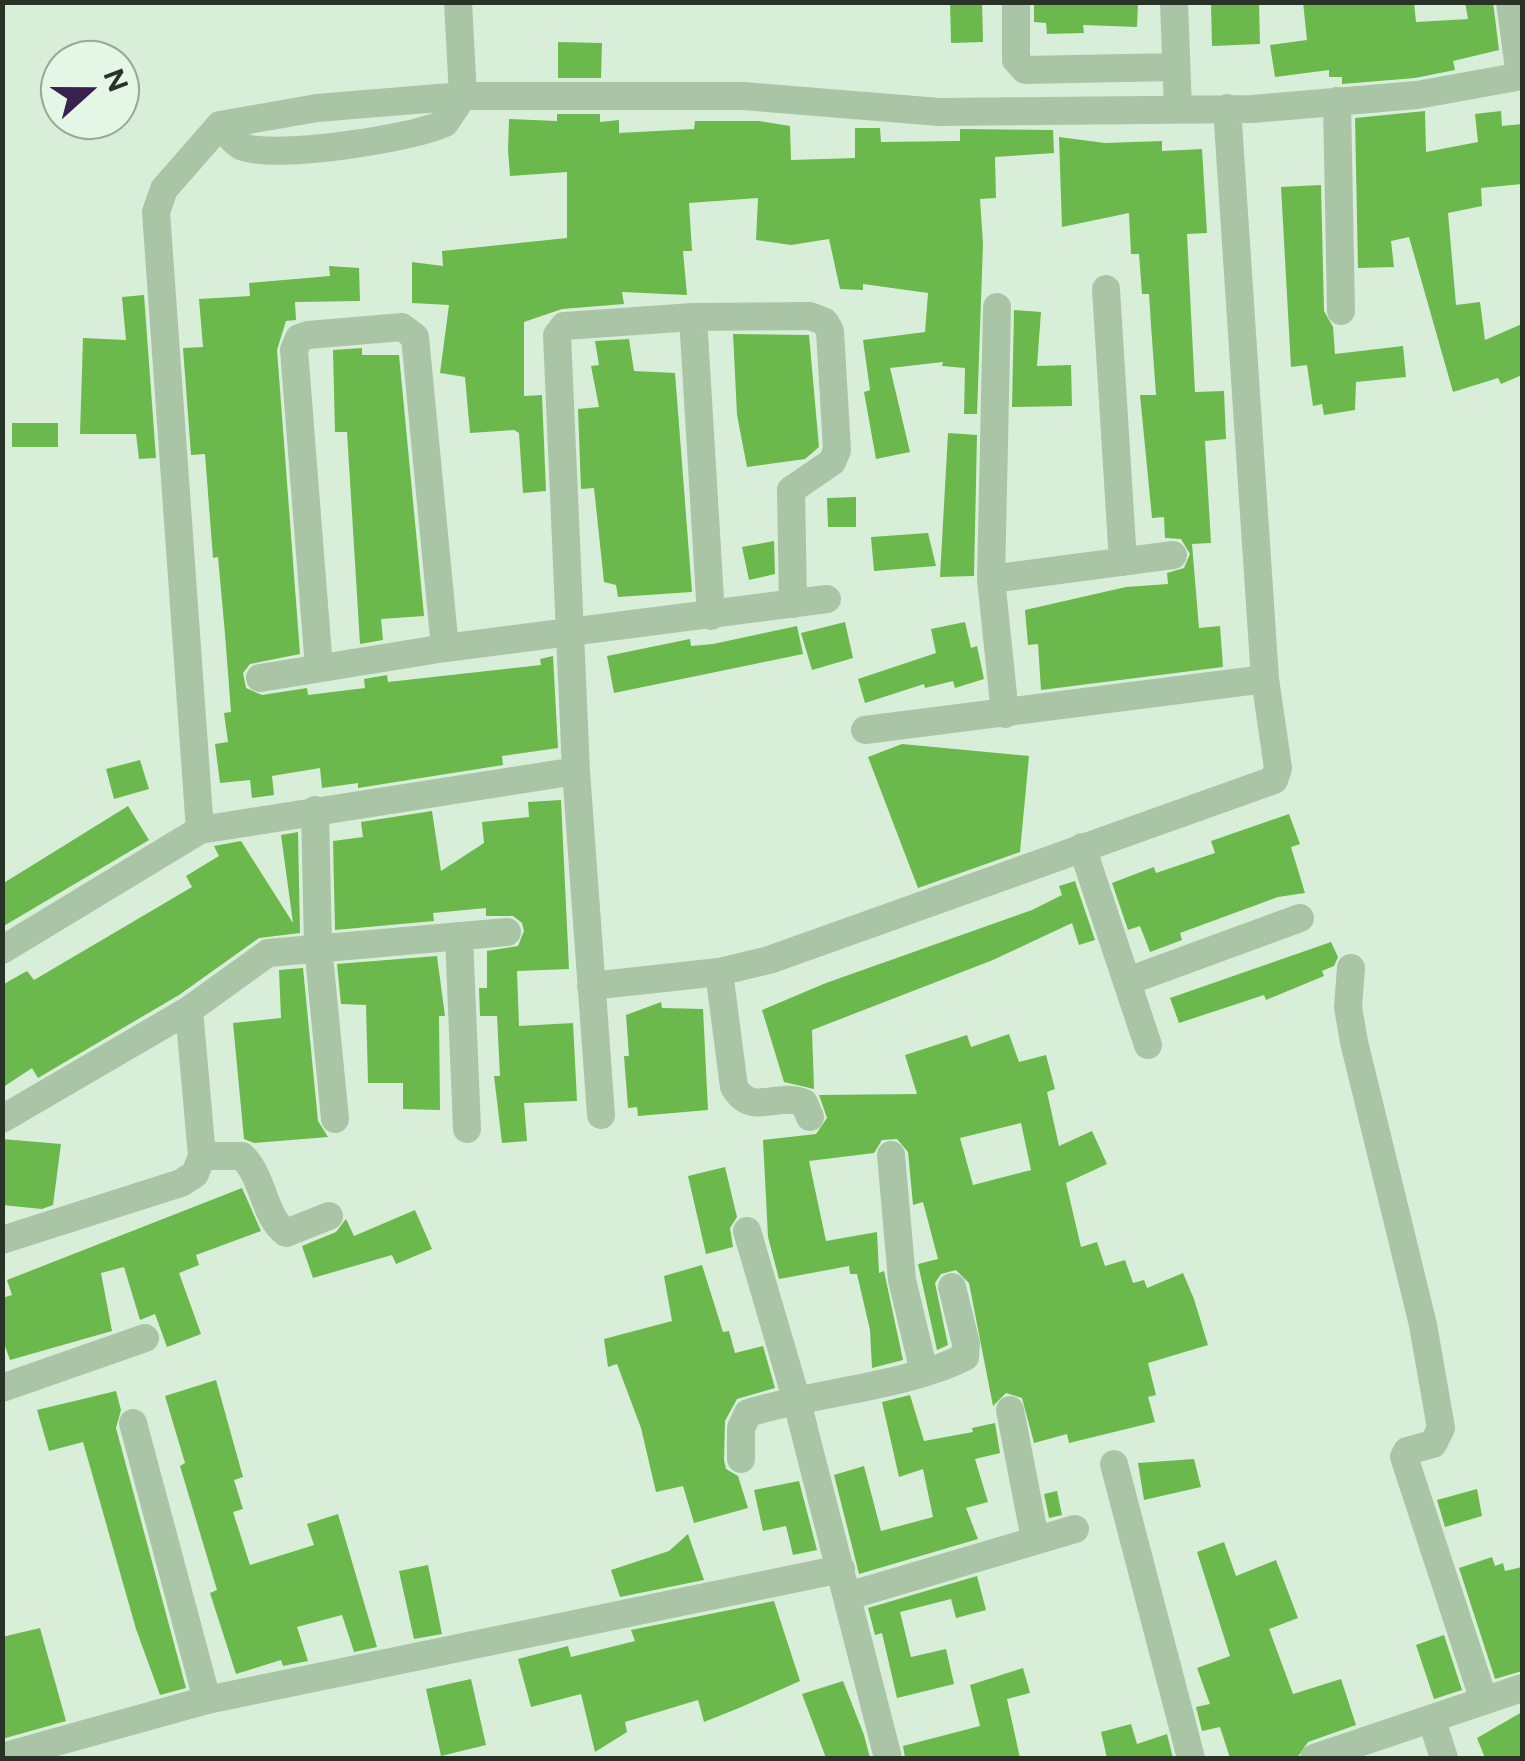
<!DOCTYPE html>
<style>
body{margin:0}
#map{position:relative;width:1525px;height:1761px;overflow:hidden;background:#d9eed9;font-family:Figtree,sans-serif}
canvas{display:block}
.frame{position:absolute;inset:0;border:5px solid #293226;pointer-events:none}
.north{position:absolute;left:40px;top:40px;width:100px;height:100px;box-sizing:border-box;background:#e4f6e5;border:2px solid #99a899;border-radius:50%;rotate:69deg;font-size:28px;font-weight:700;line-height:40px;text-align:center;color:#293226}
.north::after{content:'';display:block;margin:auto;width:35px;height:45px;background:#39204f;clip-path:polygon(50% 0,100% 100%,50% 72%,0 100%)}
</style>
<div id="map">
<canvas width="1525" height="1761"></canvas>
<div class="frame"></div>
<div class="north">N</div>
</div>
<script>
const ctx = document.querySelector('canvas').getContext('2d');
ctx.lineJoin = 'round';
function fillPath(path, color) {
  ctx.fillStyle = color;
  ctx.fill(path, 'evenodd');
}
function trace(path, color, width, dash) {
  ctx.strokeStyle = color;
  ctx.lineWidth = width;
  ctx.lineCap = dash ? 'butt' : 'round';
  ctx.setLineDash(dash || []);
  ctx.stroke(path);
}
fillPath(new Path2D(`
 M950 2H982L983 42 951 43Z
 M1034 2H1138L1137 27 1083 25 1084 33 1047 34 1046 23 1034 22Z
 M1303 2H1414L1416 22 1468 19 1465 2H1493L1499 50 1453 61 1455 70 1415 78 1342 84V77H1329V70L1275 77 1270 45 1307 40Z
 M1259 3 1260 44 1212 46 1211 5Z
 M558 42 602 43 601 78H558Z
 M1425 111 1426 152 1478 142 1475 114 1501 111 1502 126 1522 124V184L1481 188 1482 206 1448 213 1456 305 1480 302 1485 340 1522 324V375L1501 384 1498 378 1453 392 1409 237 1391 241 1394 267 1358 268 1355 118Z
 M557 114H600V122L619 120V133L694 129 695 121H759L790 126 791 160 855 158V128H880L881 142 960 141V129L1053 130 1054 153 995 157 996 198 980 199 983 244 977 414H964L965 368 942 366 943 362 890 368 910 452 876 459 864 392 870 390 863 340 925 332 928 293 863 284V290L840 289 829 239 791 245 756 240 758 198 689 203 692 251H683L687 295 622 292 624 304 562 309 524 322V396L542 395 546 491 523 493 519 433 514 430 470 433 465 377 440 373 449 305 412 303V262L443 266 442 251 567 238V172L510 176 508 150 509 119 557 121Z
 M1059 137 1105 143 1162 141V151L1202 149 1207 233 1187 234 1195 392 1224 391 1226 439 1205 441 1211 543 1192 544 1199 628 1220 626 1223 667 1041 690 1038 644 1028 645 1025 610 1126 587 1168 584 1167 573 1184 568 1190 554 1181 539 1165 538 1164 517 1152 518 1140 395H1156L1151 325 1149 294H1142L1139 254H1131L1129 213 1062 227Z
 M1321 185 1324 311 1333 327 1335 354 1403 346 1406 377 1356 382 1355 410 1324 415 1322 404 1313 406 1307 365 1291 367 1281 187Z
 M329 266 359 268 360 301 295 302 296 320 286 321 277 350 300 654 250 664 243 673 246 688 262 695 307 688 308 695 365 688 364 679 387 675 388 682 541 665 540 659 553 656 558 748 502 756 503 765 358 788V783L322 788 320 768 272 776 274 795 252 798 250 780 220 783 215 744 228 742 224 713 231 712 225 634 218 557 213 558 205 454 191 455 183 348 203 347 199 299 250 296 249 283 330 276Z
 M144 295 156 458 139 459 136 434H80L83 338 126 340 122 297Z
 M1014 310 1041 312 1037 366 1071 365 1072 406 1012 407Z
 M733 334 809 335 819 447 805 459 747 467 737 415Z
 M629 339 634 371 675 373 692 592 618 597 616 585 604 582 594 488 581 489 578 409 599 407 591 366 599 365 595 341Z
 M362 348V355H399L424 616 381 619 383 640 360 644 347 432H335L333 350Z
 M12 423H58V447H12Z
 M948 433 977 435 974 576 940 577Z
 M856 497V527H828L827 498Z
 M928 533 936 566 874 571 871 537Z
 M774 541 775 574 749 580 742 547Z
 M845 622 853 658 812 670 801 633Z
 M965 622 971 648 977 646 984 679 955 688 953 681 925 688 924 684 865 703 858 679 936 653 931 629Z
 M797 626 803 654 614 693 607 656 690 639 691 646 713 644Z
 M902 744 1029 756 1020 852 918 888 868 757Z
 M140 760 149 789 114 799 106 769Z
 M561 800 569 969 517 971 519 1026 573 1023 577 1101 524 1103 527 1141 502 1143 494 1076H500L497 1016H480L479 988H487V951L518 946 524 931 522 923 513 916H486V908L433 913 434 921 335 930 333 841 363 837 361 822 432 811 441 871 484 843 482 822 529 817 528 802Z
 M128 806 149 840 2 927V884Z
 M1289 814 1300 844 1291 847 1305 893 1278 897 1180 933 1182 940 1150 952 1140 926 1128 930 1112 883 1154 867 1156 873 1215 853 1211 841Z
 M298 832 300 933 259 938 179 995 38 1078 32 1068 2 1088V985L27 971 34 980 192 887 186 876 219 856 214 846 241 841 293 923 281 835Z
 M1075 881 1095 940 1079 945 1072 923 993 960 812 1030 814 1089 784 1082 762 1010 826 983 1032 910 1062 895 1059 886Z
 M1331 942 1338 957 1334 966 1322 971 1324 976 1266 1000 1264 995 1179 1023 1170 998Z
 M437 956 445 1016H439L440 1110 403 1109V1083H368L366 1005 341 1004 337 964Z
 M303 968 318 1121 328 1137 254 1143 244 1139 233 1023 281 1018 279 970Z
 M661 1002 662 1008 703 1009 708 1110 638 1116 637 1107 628 1108 624 1056H629L626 1015Z
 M1009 1034 1019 1062 1046 1055 1055 1089 1047 1092 1059 1146 1092 1131 1107 1164 1066 1183 1081 1247 1097 1242 1105 1266 1125 1260 1133 1283 1144 1280 1147 1288 1183 1273 1194 1299 1208 1345 1148 1363 1156 1395 1148 1397 1155 1422 1069 1443 1067 1434 1034 1443 1022 1398 1006 1393 993 1406 969 1283 956 1270 941 1274 935 1283 948 1345 937 1350 918 1264 938 1259 923 1202 913 1205 908 1152 897 1139 882 1140 874 1153 809 1161 826 1241 877 1232 879 1273 884 1271 903 1360 872 1368 870 1330 857 1274H850L849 1266 779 1279 768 1237 763 1140 816 1134 827 1118 819 1095 917 1094 905 1055 967 1035 971 1047ZM1021 1123 1031 1170 973 1185 960 1138Z
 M2 1139 61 1144 53 1205 42 1209 2 1205Z
 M725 1167 737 1217 730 1228 733 1247 706 1254 688 1176Z
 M242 1188 261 1231 196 1255 199 1265 179 1273 201 1334 167 1347 155 1314 140 1320 124 1267 101 1273 112 1331 10 1360 2 1338V1298L12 1295 7 1280Z
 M415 1210 432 1249 396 1264 392 1255 313 1278 302 1246 336 1232 346 1219 354 1236Z
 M702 1265 723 1332 729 1331 735 1353 763 1346 775 1388 737 1399 725 1421 724 1460 726 1469 738 1476 748 1508 694 1523 683 1486 656 1492 641 1428 617 1364 608 1367 604 1339 672 1321 664 1276Z
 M216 1380 243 1477 234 1480 243 1509 233 1512 250 1565 314 1545 307 1524 338 1514 377 1647 354 1652 342 1615 297 1627 308 1661 283 1666 281 1660 236 1674 210 1593 217 1590 180 1466 185 1463 165 1396Z
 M116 1391 121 1410 116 1428 186 1688 160 1695 136 1629 83 1442 49 1451 37 1410Z
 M910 1395 924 1441 973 1432 972 1428 995 1423 1000 1453 975 1459 988 1502 966 1508 978 1539 859 1574 834 1475 864 1466 881 1531 933 1517 923 1469 899 1477 882 1402Z
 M1194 1459 1201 1487 1144 1500 1138 1463Z
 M799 1481 817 1550 793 1555 786 1526 763 1531 754 1490Z
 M1477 1489 1482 1516 1445 1527 1437 1500Z
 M1057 1491 1062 1515 1049 1518 1044 1494Z
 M688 1534 704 1580 620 1597 611 1570 669 1551Z
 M1224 1542 1236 1576 1276 1560 1298 1618 1269 1629 1293 1694 1341 1679 1356 1725 1308 1742 1297 1758H1230L1220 1727 1202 1731 1196 1707 1210 1704 1197 1668 1230 1656 1197 1552Z
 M1492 1557 1495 1566 1503 1563 1505 1571 1522 1567V1671L1495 1679 1459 1568Z
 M428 1565 442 1634 414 1639 399 1571Z
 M977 1576 986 1610 956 1618 951 1599 900 1612 911 1657 946 1649 954 1684 897 1698 882 1633 875 1635 868 1608Z
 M774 1601 800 1681 739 1708 704 1722 698 1700 625 1722 627 1732 595 1752 581 1694 531 1707 518 1659 568 1646 571 1657 635 1641 631 1630Z
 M40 1628 66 1721 2 1739V1637Z
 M1444 1635 1462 1690 1434 1699 1416 1645Z
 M1023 1668 1030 1693 1007 1699 1020 1758H905L903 1746 980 1726 970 1685Z
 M471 1679 486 1745 441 1756 426 1689Z
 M843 1681 864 1735 870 1758H826L802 1694Z
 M1522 1712V1758H1485L1477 1738Z
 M1131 1724 1137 1744 1167 1734 1173 1758H1107L1101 1732Z`), '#6bb94c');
trace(new Path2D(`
 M1016 2V60L1025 70 1175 67
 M1174 2 1178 109
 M1510 2 1520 76
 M1337 101 1341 311
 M220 125C226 131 235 144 243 147 276 159 412 139 445 123L463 96 458 2
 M1106 289 1123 562
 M997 307 991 579 1005 714
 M693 317 711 616
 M991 579 1173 555
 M319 668 294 350 299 338 308 335 402 327 415 337 445 648
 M260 678 445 648 827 599
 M865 730 1265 679
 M315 810 318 946 335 1119
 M200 830 156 212 164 189 220 125 317 108 463 96H743L939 112 1252 109 1417 95 1522 76
 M1082 847 1148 1045
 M459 936 467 1129
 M2 950 200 830 576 771
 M1351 968 1348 1007 1354 1042 1423 1325 1441 1428 1433 1444 1407 1451 1404 1457 1484 1701
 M719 972 734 1087C752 1118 778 1091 804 1103L810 1117
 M1128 981 1300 918
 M591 986 719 972 769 960 1274 780 1278 768 1265 679 1227 108
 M601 1115 576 771 557 335 564 326 693 317 810 316 825 322 830 331 837 450 832 462 791 490 793 604
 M2 1119 189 1010 268 953 507 932
 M891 1155 902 1280 924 1372
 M202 1156H242C264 1177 263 1216 286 1233L329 1216
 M747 1231 796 1398 888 1758
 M2 1240 181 1183 195 1174 202 1156 189 1010
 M2 1388 145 1338
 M1010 1410 1035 1539
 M133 1423 207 1700
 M741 1459V1428L748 1413C815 1392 905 1387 965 1357L966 1344 952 1287
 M1114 1464 1191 1758
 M848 1596 1075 1529
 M1432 1721 1444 1758
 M2 1757 207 1700 841 1569
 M1314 1758 1522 1688`), '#a9c5a6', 28);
</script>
